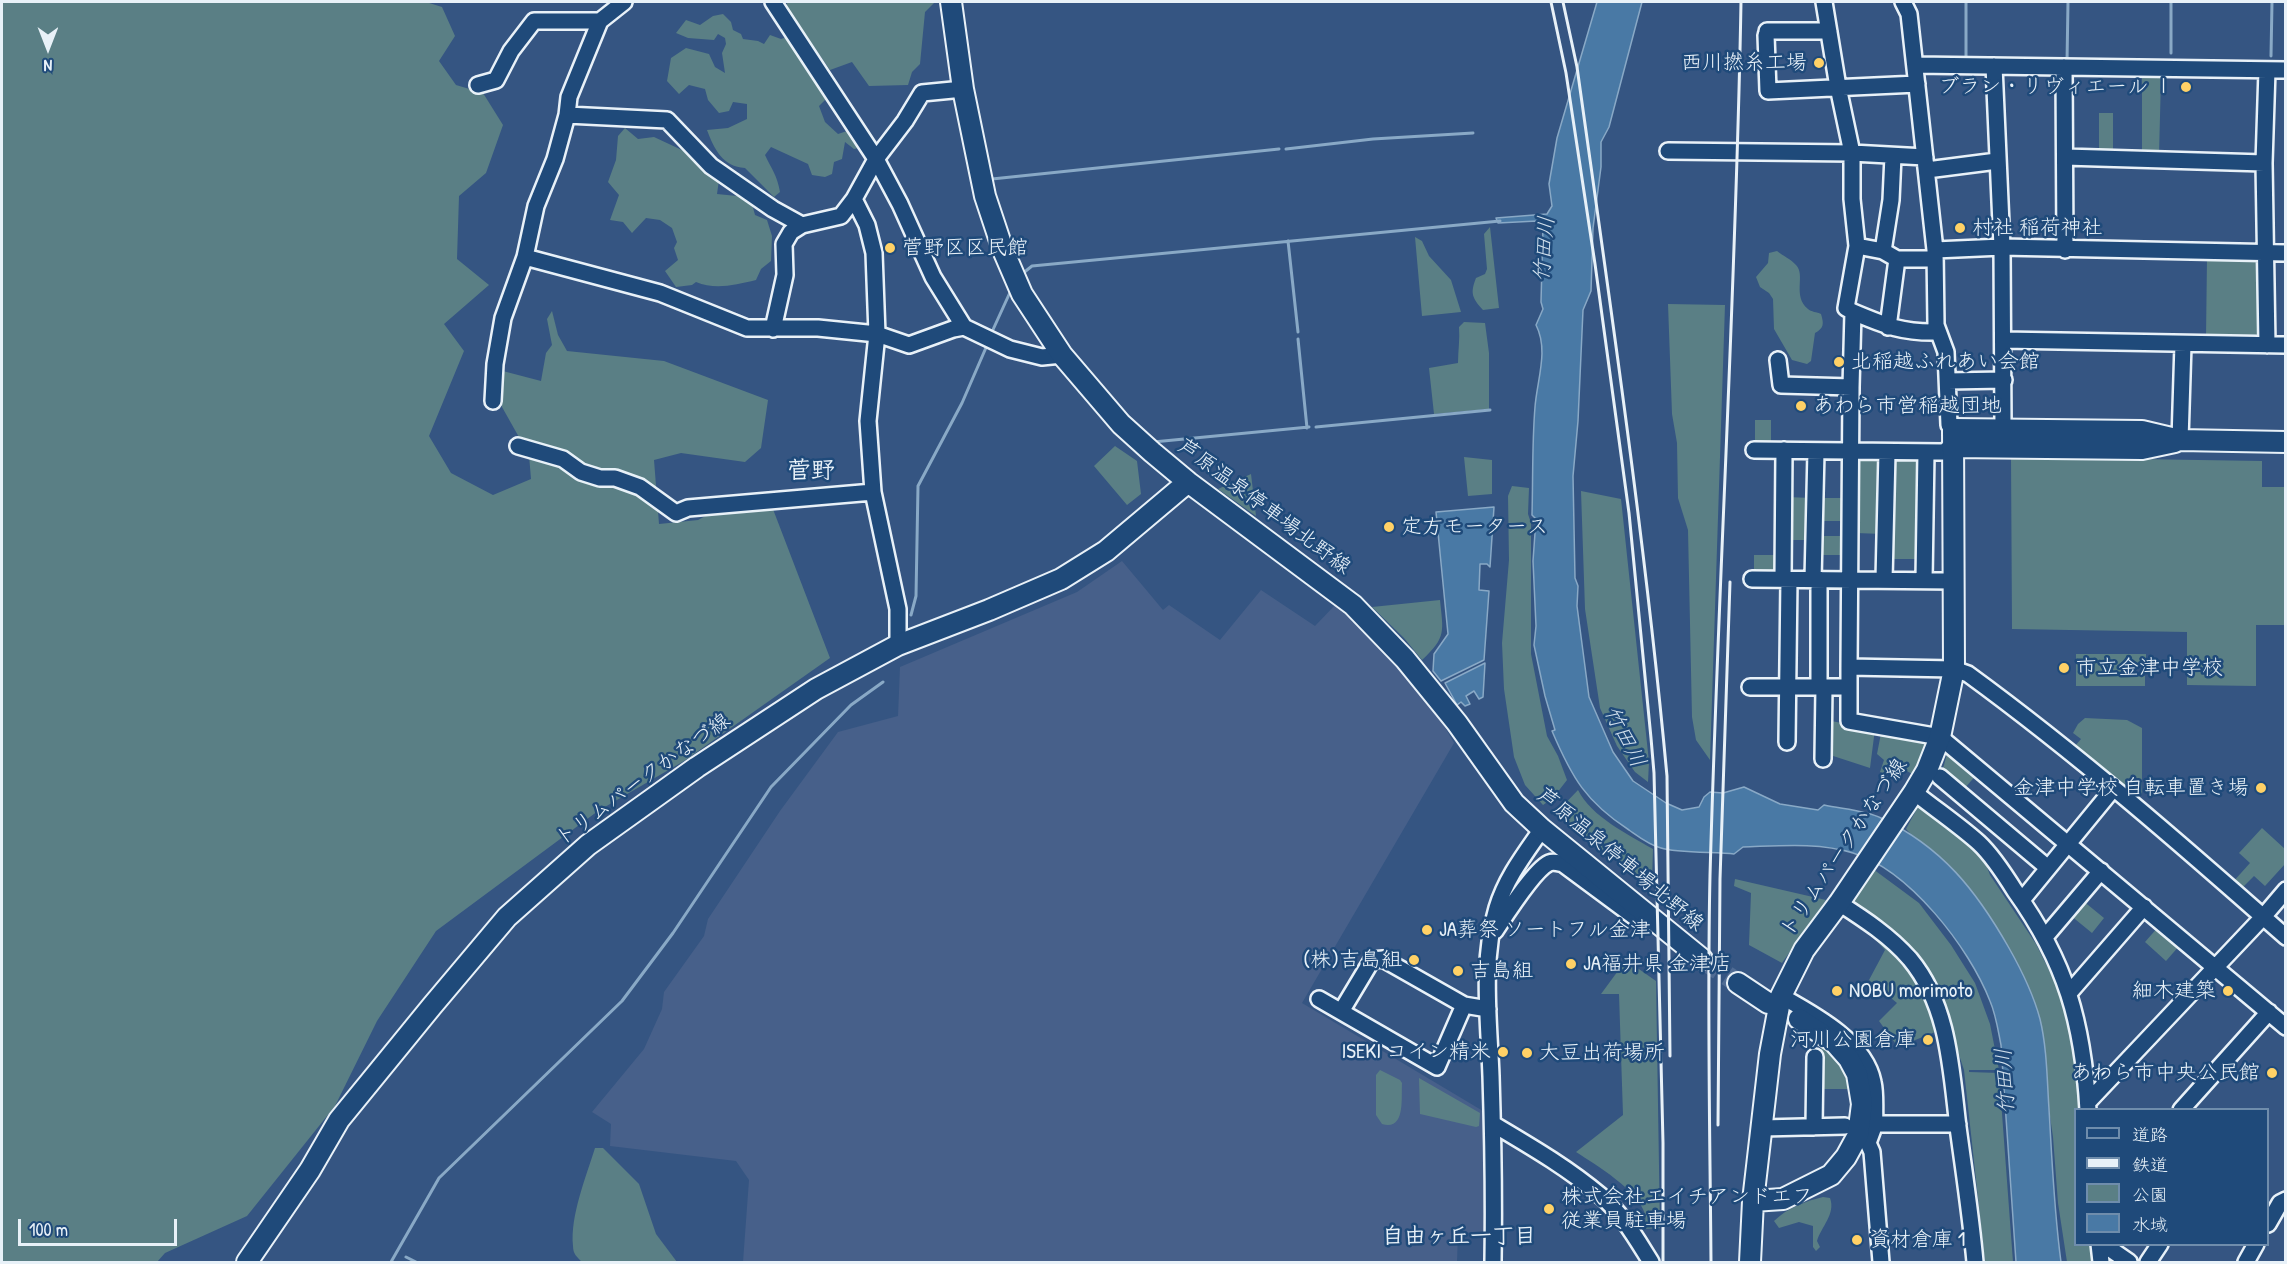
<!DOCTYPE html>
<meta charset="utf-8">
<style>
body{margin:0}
#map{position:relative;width:2287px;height:1264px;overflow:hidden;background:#355582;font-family:"Patrick Hand","Klee One",sans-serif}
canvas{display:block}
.frame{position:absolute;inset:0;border:3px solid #e8f1f8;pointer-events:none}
.legend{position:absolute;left:2074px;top:1108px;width:195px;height:138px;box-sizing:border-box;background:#1f4a7a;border:2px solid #6f8dac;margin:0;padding:8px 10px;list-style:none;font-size:18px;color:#e8f1f8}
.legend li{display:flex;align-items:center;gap:12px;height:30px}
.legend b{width:30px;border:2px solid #6f8dac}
.north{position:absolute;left:18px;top:18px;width:60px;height:60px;-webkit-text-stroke:4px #1f4a7a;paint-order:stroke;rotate:180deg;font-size:16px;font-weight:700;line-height:24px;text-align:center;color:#e8f1f8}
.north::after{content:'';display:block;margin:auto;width:21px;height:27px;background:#e8f1f8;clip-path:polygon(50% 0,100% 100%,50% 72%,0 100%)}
.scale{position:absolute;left:18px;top:1219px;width:159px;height:27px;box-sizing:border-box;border:3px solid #e8f1f8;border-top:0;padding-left:8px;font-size:18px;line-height:21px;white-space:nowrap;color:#e8f1f8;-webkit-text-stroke:4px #1f4a7a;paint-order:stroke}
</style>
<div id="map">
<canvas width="2287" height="1264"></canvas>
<div class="frame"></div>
<ul class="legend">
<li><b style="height:8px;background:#1f4a7a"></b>道路</li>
<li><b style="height:8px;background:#e8f1f8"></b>鉄道</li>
<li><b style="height:16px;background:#5a7f85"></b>公園</li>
<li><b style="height:16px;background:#4979a5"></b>水域</li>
</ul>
<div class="north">N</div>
<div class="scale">100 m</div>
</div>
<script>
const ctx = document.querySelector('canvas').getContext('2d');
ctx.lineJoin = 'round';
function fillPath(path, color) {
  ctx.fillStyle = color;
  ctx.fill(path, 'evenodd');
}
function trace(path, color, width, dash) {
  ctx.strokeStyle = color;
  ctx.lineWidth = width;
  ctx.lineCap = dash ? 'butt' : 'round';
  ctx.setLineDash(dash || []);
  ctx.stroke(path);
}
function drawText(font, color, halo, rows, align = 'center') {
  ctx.font = font + ' "Patrick Hand","Klee One",sans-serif';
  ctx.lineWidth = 5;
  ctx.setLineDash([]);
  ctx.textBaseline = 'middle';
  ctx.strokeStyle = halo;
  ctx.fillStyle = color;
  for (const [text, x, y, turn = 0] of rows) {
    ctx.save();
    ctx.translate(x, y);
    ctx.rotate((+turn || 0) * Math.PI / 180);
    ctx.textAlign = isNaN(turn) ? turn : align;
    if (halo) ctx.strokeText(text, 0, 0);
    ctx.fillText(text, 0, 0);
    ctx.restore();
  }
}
fillPath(new Path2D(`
 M1122 561 1163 610 1169 605 1220 640 1261 590 1315 626 1337 603 1398 666 1436 712 1454 743 1302 1003 1483 1111 1485 1166V1232L1458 1233 1457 1262H743L749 1180 736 1161 610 1146 611 1124 592 1112 644 1049 662 1009 664 992 704 936 708 919 780 811 838 732 898 716 900 667 1077 592Z`), '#47608a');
fillPath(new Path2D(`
 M2 2H426L442 7 455 36 439 61 456 85 483 93 503 125 486 173 459 196 457 259 489 285 444 324 464 351 429 436 451 473 493 495 531 479 529 455 502 407 499 370 541 381 546 353 552 345 547 319 552 311 558 335 567 351 664 361 768 400 761 448 745 462 681 453 654 460 659 524 698 520 742 496 771 504 830 658 684 761 598 811 436 931 377 1021 335 1106 247 1216 165 1253 157 1262H2Z
 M787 2H935L925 12 920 64 912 72 908 85 869 86 852 62 830 70 787 8Z
 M723 14 731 22 733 30 741 34 743 39 758 41 764 44 770 35 781 39 790 36 830 95 819 106 825 122 838 134 847 131 854 135 859 148 854 149 845 142 842 159 834 162 832 174 825 177 812 175 808 164 771 147 765 155C772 170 777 175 780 192L774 197 745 168C723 167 714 149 707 130L728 128 747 119V104L733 102 729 111 719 113 708 100 705 89 689 85 679 94 667 81 671 58 686 48 709 54 715 67 725 73 722 53 726 44 725 38 718 34 714 40 688 38 676 33 686 20 700 25 713 16Z
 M2142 77H2161L2159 156 2142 155Z
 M2099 113H2113V155H2099Z
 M625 128 638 139 654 137 684 151 710 171 709 177 719 180 717 194 737 196 751 200 755 215 767 220 772 236 771 261 761 269 756 280C735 285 715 290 696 282L692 285 676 287 665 271 678 260 674 248 677 242 672 228 660 220 646 218 632 233 623 222 610 220 619 195 608 182 616 160 618 136Z
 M1490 227 1499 308 1483 310C1472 298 1470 293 1476 278L1485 274 1487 269 1484 234Z
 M1415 237 1422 241 1429 256 1451 280 1461 312 1422 316Z
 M1777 251C1783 256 1791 259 1796 265 1806 275 1792 296 1808 309 1811 312 1817 312 1821 314 1824 324 1824 328 1815 333L1811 361 1807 364 1792 360 1774 329 1773 299 1769 293 1760 287 1756 277 1768 263 1769 253Z
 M2207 258H2261V330L2254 337H2206Z
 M1668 304 1725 305 1710 760 1696 740 1692 717 1688 530 1678 498 1677 443 1672 414Z
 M1464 322 1485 323 1489 353V409L1434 414 1429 368 1458 363C1458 351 1460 339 1459 327Z
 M1755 420H1771V443H1755Z
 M1115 446 1137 461 1141 494 1127 505 1094 466Z
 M1858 456H1883L1882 534 1856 533Z
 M1464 457 1492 460V494L1468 496Z
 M2011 457 2262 461V487H2285L2286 625H2256V686L2187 685V632L2012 629Z
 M1891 458H1922L1921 559H1890Z
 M1251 474 1256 516 1218 489Z
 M1512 486 1529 488 1528 514 1531 523V654L1547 736 1558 756 1567 780 1553 798 1543 805 1525 785 1514 757 1504 689 1502 643 1509 560 1508 496Z
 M1581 491 1621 499 1649 762 1648 782 1635 772 1617 746 1600 708 1585 609Z
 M1787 497 1811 498V540H1787Z
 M1819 498H1848V521H1819Z
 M1819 536H1848V555H1819Z
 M1754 555H1780V576H1754Z
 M1440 600C1443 631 1447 637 1422 660L1404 638 1372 607Z
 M2076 654H2146V663L2134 664V675L2145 676V686H2076Z
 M2085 718 2127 720 2142 728V794L2137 799 2075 746 2081 739 2073 733 2078 724Z
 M1831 721 1875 729 1870 768 1827 754Z
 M1882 728 1931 739 1914 775 1905 770 1898 778 1880 772 1884 760 1877 754Z
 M1952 752 1978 773 1964 789 1942 772 1947 754Z
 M1578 790C1592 817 1627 834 1653 849L1652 882 1642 880 1555 814Z
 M1919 805 1948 823 1980 848 1990 875 2036 944 2061 994 2071 1026 2084 1109 2076 1110V1244L2094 1245 2097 1262H2067L2058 1203 2053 1137 2038 1034 1958 884 1906 829Z
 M2262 828 2285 849V864L2265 886 2254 876 2240 890 2232 883 2250 863 2239 853Z
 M1873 869 1919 903 1951 945 1975 983 1990 1024 1999 1070H1969V1072L1999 1073 2013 1262H1985L1964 1070 1942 1003 1848 902Z
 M1735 879 1826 900 1782 963 1749 945 1751 893 1734 886Z
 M2082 900 2104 918 2092 933 2070 915Z
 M1859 920 1913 969 1940 1030 1898 1047 1879 1021 1897 1003 1869 980 1885 950 1868 932 1853 923Z
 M2159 926 2180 945 2166 961 2145 942Z
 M1626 960 1656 981 1660 1228 1645 1229C1645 1224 1646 1218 1645 1214 1638 1190 1596 1165 1576 1152L1623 1115 1619 994H1601Z
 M1821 1044C1837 1055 1847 1069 1849 1089H1820Z
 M1380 1070 1400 1080 1402 1083C1401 1098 1406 1131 1382 1124L1376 1115V1075Z
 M1419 1078 1480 1113 1479 1126 1476 1127 1420 1114Z
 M595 1148H603L639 1184 656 1234 677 1262H582C577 1257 573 1254 573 1246 570 1216 586 1177 595 1148Z
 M1823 1197 1830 1198C1836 1214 1821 1227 1817 1241L1820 1247 1816 1251 1813 1247V1226L1799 1222 1779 1228 1774 1221C1787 1208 1806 1201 1823 1197Z`), '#5a7f85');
const water = new Path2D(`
 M1597 2H1642L1609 127 1601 142V167L1593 228 1591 291 1583 310 1578 421 1573 476 1575 578 1578 586 1577 606 1589 697 1613 752 1633 781 1666 803 1682 810 1699 807 1704 797 1710 792 1723 793 1744 787 1780 804 1818 810 1824 805C1842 809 1865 810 1881 818 1942 847 1976 890 2009 948 2022 971 2033 993 2040 1019 2047 1048 2047 1079 2049 1109 2052 1160 2054 1211 2061 1262H2016L2001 1045C1998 1030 1996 1015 1990 1001 1969 947 1909 870 1853 853 1818 842 1778 846 1743 847L1734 854C1716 852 1676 853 1661 848 1649 845 1639 837 1629 830 1586 802 1572 778 1552 731L1555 730 1545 696 1534 645 1536 626 1533 561 1536 519 1532 515C1533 479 1532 443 1535 407 1537 380 1549 350 1536 325L1543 309 1541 302 1543 227 1537 221 1498 223 1496 218 1547 214 1552 206 1549 184 1557 138Z
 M1494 507 1490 567 1487 564H1480L1479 590 1489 591 1484 660 1441 681 1433 671 1434 654 1448 634 1436 512Z
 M1485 663 1483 697 1479 699 1474 691 1466 696 1470 704 1465 706 1461 702 1457 705 1445 683Z`);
fillPath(water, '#4979a5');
trace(water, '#89a9c6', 1.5);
trace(new Path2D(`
 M1966 2V59
 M2171 53V2
 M2271 56 2272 2
 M2067 62 2068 2
 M1286 149 1373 139 1473 133
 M992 179 1279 149
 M1288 241 1298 332
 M1022 274 1032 266 1500 221
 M991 334 1012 288
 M1298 339 1307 428
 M1316 427 1490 410
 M1153 442 1309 427
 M911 615 916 596 918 486 962 403 988 343
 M406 1257 416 1262
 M391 1262 439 1178 622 1001 673 933 771 787 851 705 883 682`), '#89a9c6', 3);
trace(new Path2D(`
 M1702 959 1738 983`), '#506c94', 20, [20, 10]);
const minor = new Path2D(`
 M773 2 876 159 900 204 933 277 964 327 1010 349 1042 357 1062 355
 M1824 2 1838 87 1852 153 1925 157
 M1903 2 1909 14 1935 250 1936 325 1946 352 1949 425 1953 429
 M1767 31H1829
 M1766 35 1768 91 1917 84
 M1915 65 2286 70
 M1994 66 2002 247 2003 428
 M2064 67 2065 250
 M2267 70 2264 163 2267 345
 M478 85 496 80 511 51 534 21H600
 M567 115 667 120 711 166 773 209 802 225
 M1668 151 1852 153V199L1857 246 1883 251 1897 259H1934
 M2065 157 2264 163
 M1927 170 1997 161
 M854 199 867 225 874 253 877 334 868 421 873 492 898 609V645
 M1935 250 2002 247 2286 253
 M1883 251 1891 200 1893 156
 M525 257 660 293 747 328H818L877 334 909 345 953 329 964 327
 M1853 312 1846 308 1857 246
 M1888 327 1897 259
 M773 329 785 275 784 244 791 232 802 225 841 216 854 199 876 159 905 121 922 93 963 89
 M1938 332C1903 333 1886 326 1853 312L1851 387 1849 667 1954 669 1968 674C2079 755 2183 846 2286 937
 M2003 340 2286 345
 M1778 360 1781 385 1851 387
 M1948 381 2004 380
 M493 401 495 364 503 318 525 257 536 206 555 159 567 115 569 97 600 21 624 2
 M2180 440 2183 344
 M518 446 563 459 581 472 600 478H615L640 487 676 513 688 508 873 492
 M1754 450 1943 452 1952 447
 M1752 579 1954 581
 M1783 579 1784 450
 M1813 580 1816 451
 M1884 580 1887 452
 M1924 580 1926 452
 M1849 667V721L1940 737 2286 1027
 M1750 687H1849
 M1819 687V579
 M1787 742 1789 579
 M1823 759 1824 687
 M1940 777 2048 868
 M1914 792C1935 809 1959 825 1979 843 1993 856 2005 875 2015 891 2066 962 2083 1023 2088 1110
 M2022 900 2113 789
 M1839 903C1864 919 1890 936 1910 959 1949 1006 1951 1069 1958 1127 1964 1172 1971 1217 1975 1262
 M1495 931C1505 916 1534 870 1549 863 1554 861 1559 863 1563 864L1644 924
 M2045 937 2101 871
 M2070 992 2144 907
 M1781 996C1813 1014 1865 1041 1873 1082 1876 1095 1874 1110 1875 1124
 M1319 999 1437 1067 1464 1005 1488 1009
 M1342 1010 1372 960 1383 959 1464 1005
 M2088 1102 2263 917 2286 890
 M2181 1110 2269 1012
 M1493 1124C1530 1146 1568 1168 1601 1196 1622 1213 1637 1240 1651 1262
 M1814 1127 1815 1057
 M1762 1128 1845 1126
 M2268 1224 2280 1203 2286 1200
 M2099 1244 2101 1262
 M2103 1244 2129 1262
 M1493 1262C1494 1200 1493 1138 1491 1076 1489 1021 1481 961 1497 908 1506 878 1524 855 1542 829
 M1881 1262 1872 1152 1868 1143 1875 1124H1958
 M2148 1262 2160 1244
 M2246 1262 2256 1244`);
const major = new Path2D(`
 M951 2 963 89 985 196 1003 250 1022 294 1062 355 1121 424 1152 452 1188 482 1353 605 1405 659 1457 723 1514 803 1542 829 1702 959
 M1952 447 2142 449 2175 442
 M1738 983 1768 1003
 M1753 1201 1783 1199 1831 1175 1846 1157 1858 1135 1862 1104 1857 1074 1849 1059 1834 1042 1799 1019
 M247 1262 310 1170 339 1120 432 1006 507 917 588 845 697 767 816 689 898 645 989 610 1061 579 1106 551 1188 482
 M1750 1262 1753 1201 1770 1054 1781 996 1804 950 1839 903 1914 792 1927 770 1940 737 1954 669 1953 429 2142 431 2180 440 2286 442`);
trace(minor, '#e8f1f8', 20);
trace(major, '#e8f1f8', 24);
trace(minor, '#1f4a7a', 15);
trace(major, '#1f4a7a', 20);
trace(new Path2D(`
 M1551 2 1566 73 1595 264 1629 513 1651 738 1654 773 1663 1143V1262
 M1563 2 1577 67C1610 303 1645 539 1667 776L1670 1056
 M1718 1125 1720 879 1730 582
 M1711 1262C1710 1134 1707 1005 1710 876 1718 584 1736 293 1741 2`), '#e8f1f8', 3);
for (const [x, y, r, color] of [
 [1819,63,6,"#ffd166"],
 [2186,87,6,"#ffd166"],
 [1960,228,6,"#ffd166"],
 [890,248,6,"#ffd166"],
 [1839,362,6,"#ffd166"],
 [1801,406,6,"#ffd166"],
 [1389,527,6,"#ffd166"],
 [2064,668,6,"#ffd166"],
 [2261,788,6,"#ffd166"],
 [1427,930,6,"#ffd166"],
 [1414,960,6,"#ffd166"],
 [1571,964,6,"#ffd166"],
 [1458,971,6,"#ffd166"],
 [1837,991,6,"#ffd166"],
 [2228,991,6,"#ffd166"],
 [1928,1040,6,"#ffd166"],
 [1503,1052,6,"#ffd166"],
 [1527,1053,6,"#ffd166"],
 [2272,1073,6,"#ffd166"],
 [1549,1209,6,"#ffd166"],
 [1857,1240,6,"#ffd166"]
]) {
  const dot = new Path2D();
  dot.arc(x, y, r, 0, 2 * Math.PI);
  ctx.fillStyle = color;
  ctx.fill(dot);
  trace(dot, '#1f4a7a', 2);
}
drawText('21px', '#e8f1f8', '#1f4a7a', [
 ["西川撚糸工場",1807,63,"right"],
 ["ブラン・リヴィエール Ⅰ",2174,87,"right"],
 ["村社 稲荷神社",1972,228],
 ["菅野区区民館",902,248],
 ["北稲越ふれあい会館",1851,362],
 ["あわら市営稲越団地",1813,406],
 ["定方モータース",1401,527],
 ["市立金津中学校",2076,668],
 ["金津中学校 自転車置き場",2249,788,"right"],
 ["JA葬祭 ソートフル金津",1439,930],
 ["(株)吉島組",1402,960,"right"],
 ["JA福井県 金津店",1583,964],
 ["吉島組",1470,971],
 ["NOBU morimoto",1849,991],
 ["細木建築",2216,991,"right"],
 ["河川公園倉庫",1916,1040,"right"],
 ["ISEKI コイン精米",1491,1052,"right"],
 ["大豆出荷場所",1539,1053],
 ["あわら市中央公民館",2260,1073,"right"],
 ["株式会社エイチアンドエフ",1561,1197],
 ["従業員駐車場",1561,1221],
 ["資材倉庫 1",1869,1240]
], 'left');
drawText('21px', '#e8f1f8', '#1f4a7a', [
 ["芦原温泉停車場北野線",1264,507,37],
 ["トリムパークかなづ線",643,780,-36],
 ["トリムパークかなづ線",1844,848,-56],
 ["芦原温泉停車場北野線",1620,860,40]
]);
drawText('italic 22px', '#d0dfec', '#1f4a7a', [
 ["竹田川",1545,249,-85],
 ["竹田川",1624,737,63],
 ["竹田川",2006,1081,-93]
]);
drawText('bold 22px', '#e8f1f8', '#1f4a7a', [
 ["自由ヶ丘一丁目",1459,1237]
]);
drawText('bold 24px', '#e8f1f8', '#1f4a7a', [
 ["菅野",811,472]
]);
</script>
